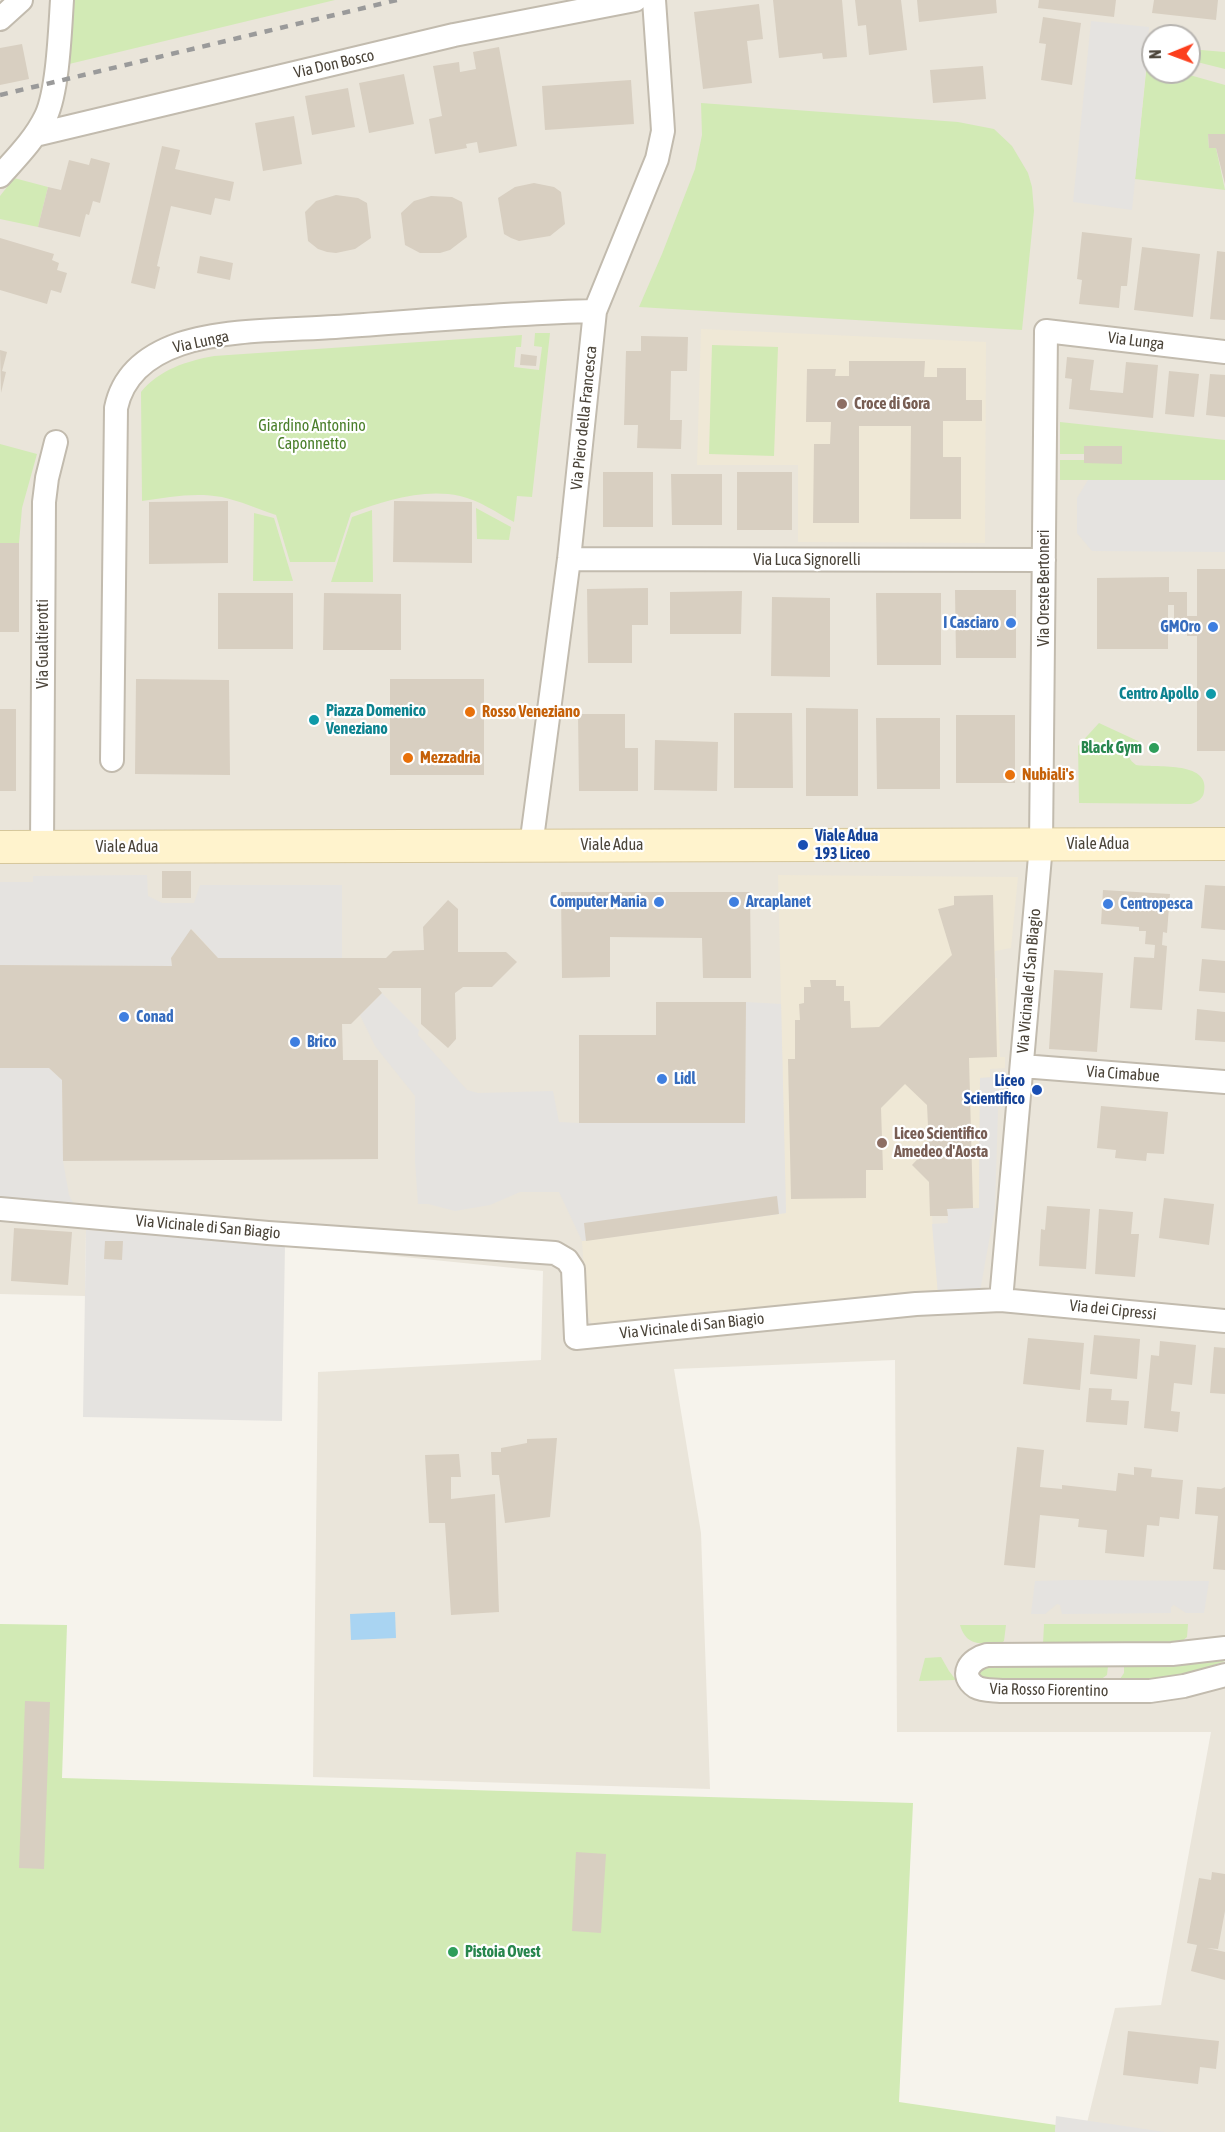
<!DOCTYPE html>
<style>
body{margin:0}
#map{position:relative;width:1225px;height:2132px;overflow:hidden;background:#f6f3ec;font-family:"Asap Condensed",sans-serif}
canvas{display:block}
.north{position:absolute;left:1141px;top:24px;width:60px;height:60px;box-sizing:border-box;background:#fff;border:2px solid #b7b4b0;border-radius:50%;rotate:269deg;font-size:16px;font-weight:700;line-height:24px;text-align:center;color:#4b4439}
.north::after{content:'';display:block;margin:auto;width:21px;height:27px;background:#fc3f1d;clip-path:polygon(50% 0,100% 100%,50% 72%,0 100%)}
</style>
<div id="map">
<canvas width="1225" height="2132"></canvas>
<div class="north">N</div>
</div>
<script>
const ctx = document.querySelector('canvas').getContext('2d');
ctx.lineJoin = 'round';
function fillPath(path, color) {
  ctx.fillStyle = color;
  ctx.fill(path, 'evenodd');
}
function trace(path, color, width, dash) {
  ctx.strokeStyle = color;
  ctx.lineWidth = width;
  ctx.lineCap = dash ? 'butt' : 'round';
  ctx.setLineDash(dash || []);
  ctx.stroke(path);
}
function drawText(font, color, halo, rows, align = 'center') {
  ctx.font = font + ' "Asap Condensed",sans-serif';
  ctx.lineWidth = 4.5;
  ctx.setLineDash([]);
  ctx.textBaseline = 'middle';
  ctx.strokeStyle = halo;
  ctx.fillStyle = color;
  for (const [text, x, y, turn = 0] of rows) {
    ctx.save();
    ctx.translate(x, y);
    ctx.rotate((+turn || 0) * Math.PI / 180);
    ctx.textAlign = isNaN(turn) ? turn : align;
    if (halo) ctx.strokeText(text, 0, 0);
    ctx.fillText(text, 0, 0);
    ctx.restore();
  }
}
fillPath(new Path2D(`
 M0 0H1225V2132H1123L1086 2127 1115 2008 1161 2005 1211 1732H897L895 1360 674 1369 701 1533 710 1789 313 1777 318 1372 541 1360 543 1271 285 1245 86 1231 85 1296 0 1294ZM1153 36H1189V72H1153Z`), '#eae5da');
fillPath(new Path2D(`
 M701 329 986 342 985 543 798 542V465H697Z
 M778 875 1018 877 1011 948 995 951V978H997L1000 1057H1005V1068L990 1069V1077L980 1078 979 1208 948 1216H932L938 1294 592 1324 587 1315 582 1241 786 1213Z`), '#efe8d6');
fillPath(new Path2D(`
 M73 0H335L65 65Z
 M1189 49 1225 52V69L1189 60Z
 M1147 63 1153 65V72H1179L1225 85V134H1208L1209 148H1216L1225 190 1135 179Z
 M701 103 958 122 994 129 1012 146 1028 173 1032 187 1034 211 1022 330 639 307 662 254 695 169 702 135Z
 M14 178 48 187 38 227 0 219V196Z
 M535 333H550L532 497 517 496 514 522C497 513 479 500 460 496 423 488 384 501 351 513L335 562H290L276 515C258 509 240 501 222 497 195 492 169 497 142 501L141 392C159 370 186 361 214 356L522 335 521 347H516L514 367 539 370 542 347 534 346Z
 M712 345 778 347 774 456 709 454Z
 M1060 422 1225 440V480H1060V460H1084V463H1122V446L1084 447V454H1060Z
 M0 444 37 454 22 508 19 543H0Z
 M476 508 511 527 509 540 477 539Z
 M372 510 373 582H331L352 517Z
 M254 513 274 518 293 581H253Z
 M1099 723 1140 742 1131 747C1127 755 1129 760 1136 765 1153 768 1211 760 1204 792 1203 799 1197 802 1191 804L1079 803 1078 746Z
 M0 1624 67 1625 62 1778 913 1803 899 2102 1056 2125 1055 2132H0Z
 M1044 1624H1188L1187 1637 1181 1642 1046 1646 1043 1644Z
 M960 1625H1006L1004 1641 1001 1643C983 1644 966 1647 960 1625Z
 M1225 1650V1661L1185 1675 1160 1679H1120L1124 1673V1665Z
 M941 1657 949 1671 956 1680 919 1681 925 1658Z
 M1106 1661 1108 1666 1107 1675 1100 1680H985L978 1675 979 1663Z`), '#d2eab5');
fillPath(new Path2D(`
 M1091 21 1149 27 1147 58 1132 210 1073 202Z
 M1088 480H1225V552L1092 551 1077 533V498Z
 M147 875 148 896 162 903H194L200 885H342V958H218L192 929 171 958 172 966 0 965V882H33V876Z
 M382 993 419 1030 418 1035 467 1090 478 1093 553 1091 559 1122 579 1123H745L746 1002 781 1004 786 1213 582 1241 559 1192H520L490 1205 455 1211 428 1204H418L415 1162V1096L375 1046 360 1015Z
 M0 1068H49L62 1080 63 1161 69 1195 74 1205 0 1200Z
 M999 1077 995 1208 980 1291 938 1294 932 1224 948 1223 947 1209 979 1208 980 1078Z
 M86 1230 285 1245 282 1421 83 1417Z
 M1070 1580 1209 1581 1204 1613H1186L1174 1605 1171 1607V1613L1062 1614 1060 1605 1057 1604 1045 1614H1031L1035 1581Z
 M1056 2116 1165 2132H1055Z`), '#e5e3e0');
fillPath(new Path2D(`
 M395 1612 396 1638 351 1640 350 1614Z`), '#a9d4f2');
fillPath(new Path2D(`
 M773 0H842L847 57 823 59 822 53 779 58Z
 M855 0H901L907 50 869 55 866 25 858 26Z
 M917 0H996L997 13 919 22Z
 M1039 0H1116L1114 17 1038 8Z
 M1154 0H1218L1216 20 1152 13Z
 M759 4 763 39 747 41 752 83 703 89 694 12Z
 M1043 17 1081 23 1072 85 1041 80 1046 44 1039 43Z
 M22 44 29 79 0 85V48Z
 M499 47 517 146 479 153 477 142 466 144 467 148 435 154 429 119 442 116 433 66 459 62 460 72 476 69 473 52Z
 M983 66 986 99 933 103 930 70Z
 M404 74 414 124 369 133 359 83Z
 M631 80 634 124 545 130 542 86Z
 M348 88 355 127 312 135 305 96Z
 M294 116 302 164 263 171 255 123Z
 M1208 134H1225V184L1216 148H1209Z
 M162 146 180 150 175 169 234 182 230 201 215 198 211 215 171 206 157 266 160 267 155 289 131 283Z
 M91 158 110 163 100 203 93 201 89 215 86 214 80 237 38 227 48 187 61 190 69 160 89 165Z
 M534 183 554 187 561 192 565 224 550 236 519 241 511 238 504 234 498 198 515 187Z
 M336 195 358 198 367 203 371 238 355 249 336 253 327 252 318 249 308 241 305 212 316 201Z
 M431 196 452 197 462 202 467 237 450 250 440 253H420L405 245 401 213 414 201Z
 M1082 232 1132 238 1127 286H1121L1119 308 1079 304 1082 280 1077 279Z
 M0 238 54 254 52 260 59 263 57 270 67 273 61 293 51 290 47 304 0 290Z
 M1142 247 1200 254 1193 317 1134 310Z
 M1217 251 1225 252V320L1210 319Z
 M200 256 233 263 230 280 197 273Z
 M641 336 688 337 687 371H671L670 420H682L681 449 637 448 638 425H624L626 351H641Z
 M0 350 7 352 2 371 6 372 1 393Z
 M521 354 537 356 536 366 520 365Z
 M1067 357 1094 360 1090 390 1123 393 1126 362 1158 365 1153 418 1069 409 1072 379 1065 378Z
 M849 361H925L924 377H937V368H966V400H982V421H943V457H961V519H910L911 426H859V523H813L814 444H830L831 422H806L807 369H836L835 376H849Z
 M1169 371 1199 374 1194 417 1165 414Z
 M1210 374 1225 375V417L1206 415Z
 M1084 446H1122V464L1084 463Z
 M603 472H653V527H603Z
 M737 472H792V530H737Z
 M671 474H722V525H672Z
 M228 501V563L149 564V502Z
 M394 501 472 502V563L393 562Z
 M0 543H19V632H0Z
 M1197 569H1225V751H1197V636H1187V629L1174 630V605H1168V649H1097V578L1169 577V592H1187V616H1197Z
 M648 588V625H632V663H588L587 589Z
 M955 590H1016V658H956Z
 M742 591 741 634H670V592Z
 M218 593H293V649H218Z
 M324 593 401 594V650H323Z
 M876 593H941V665H877Z
 M772 597 830 598V677L771 676Z
 M136 679 229 680 230 775 135 774Z
 M390 679H484V775H390Z
 M806 708 858 709V796H806Z
 M0 709H16V791H0Z
 M734 713H792L793 788H734Z
 M578 714H625V748H638V791H579Z
 M956 715H1015V783H956Z
 M876 718H940V789H877Z
 M655 740 718 742 717 791 654 790Z
 M162 871H191V898H162Z
 M1205 885 1225 886V930L1201 928Z
 M1103 890 1170 894 1167 933 1163 932 1162 945 1167 946 1162 1010 1130 1008 1134 957 1154 958 1155 945 1145 944 1146 931H1139V927L1101 924Z
 M561 892H750L751 978H703L702 938 610 937V977L562 978Z
 M993 895 997 1057 969 1058 973 1208 947 1209 948 1216H930L929 1182 912 1165 929 1147 927 1105 905 1084 881 1108 883 1170H866V1198L791 1199 788 1059H795V1020H800L799 1004 804 1003V987H811L810 980H836V986H844V1001H850L851 1028 879 1027 952 955 938 909 954 905V896Z
 M448 900 458 909V952H506L517 962 492 987H463L455 993 456 1039 448 1048 421 1024V988H378L382 993 351 1024H342L343 1060H378V1159L63 1161 62 1080 49 1068H0V965L172 966 171 958 191 929 218 958H386L393 951 424 950 423 927Z
 M1202 959 1225 961V993L1199 991Z
 M1054 970 1103 973 1097 1052 1049 1049Z
 M656 1002H746L745 1123H579V1035H656Z
 M1197 1009 1225 1012V1042L1195 1040Z
 M1101 1106 1168 1112 1164 1154 1147 1153 1146 1161 1115 1158 1116 1150 1097 1148Z
 M777 1196 779 1214 586 1241 584 1223Z
 M1164 1198 1214 1204 1209 1245 1159 1238Z
 M1047 1206 1090 1209 1086 1269 1039 1266 1041 1229 1045 1230Z
 M1099 1209 1133 1212 1131 1234H1139L1135 1277 1095 1274Z
 M14 1228 72 1232 68 1285 11 1281Z
 M105 1241H123L122 1260 104 1259Z
 M1094 1335 1140 1339 1137 1379 1090 1374Z
 M1028 1338 1084 1343 1080 1390 1023 1384Z
 M1160 1341 1196 1345 1192 1385 1174 1383 1171 1411 1180 1412 1178 1432 1144 1428 1151 1355 1159 1356Z
 M1214 1347 1225 1348V1394L1210 1393Z
 M1089 1388 1112 1389 1111 1400 1129 1401 1127 1425 1086 1422Z
 M557 1438 550 1517 505 1523 499 1475H492L491 1452H501V1448L527 1443V1439Z
 M1017 1447 1044 1450 1040 1487 1062 1489V1485L1116 1491 1118 1473 1134 1475V1467L1152 1469 1151 1477 1183 1480 1179 1519 1160 1517 1159 1526 1147 1525 1144 1557 1105 1553 1107 1530 1078 1527 1079 1519 1040 1515 1035 1568 1004 1565Z
 M459 1454 461 1477H451V1499L495 1494 499 1612 451 1615 445 1523H429L425 1455Z
 M1197 1487 1221 1489 1225 1487V1570L1213 1569 1218 1516 1195 1514Z
 M25 1701 50 1702 44 1869 19 1868Z
 M576 1852 606 1854 601 1933 572 1931Z
 M1212 1872 1225 1874V1911L1218 1949 1207 1948 1225 1952V1980L1191 1971 1197 1945 1187 1943 1199 1878 1211 1880Z
 M1128 2031 1219 2041 1216 2069 1200 2067 1198 2084 1123 2075Z`), '#d8cfc1');
const minor = new Path2D(`
 M0 19 21 0
 M35 135 454 35 635 0
 M0 176C17 157 35 139 46 116 58 90 60 30 62 0
 M569 559 1044 560
 M112 760 116 408C123 374 148 355 180 344 223 329 289 330 335 327 421 321 508 313 595 311
 M531 846 569 559 595 311 657 159 663 131 662 115 654 0
 M42 847 44 502 47 478 56 442
 M1022 1066 1225 1082
 M0 1209 268 1233 555 1253 567 1260 573 1269 576 1338 916 1304 1001 1300 1225 1321
 M1001 1300 1041 845 1046 331 1225 352
 M1225 1648 1172 1654 987 1655C970 1659 958 1675 976 1687 983 1691 993 1690 1001 1691H1150L1184 1686 1225 1675`);
const secondary = new Path2D(`
 M0 847 1225 844`);
trace(minor, '#c2bbae', 26);
trace(secondary, '#d6c79b', 34);
trace(minor, '#fff', 22);
trace(secondary, '#fff3cd', 32);
trace(new Path2D(`
 M0 95 397 0`), '#9a9a9a', 4.5, [8, 8]);
for (const [x, y, r, color] of [
 [842,404,6,"#8d6e63"],
 [1011,623,6,"#3f7fe0"],
 [1213,627,6,"#3f7fe0"],
 [1211,694,6,"#0f9aa8"],
 [470,712,6,"#e8710a"],
 [314,720,6,"#0f9aa8"],
 [1154,748,6,"#2e9e5b"],
 [408,758,6,"#e8710a"],
 [1010,775,6,"#e8710a"],
 [803,845,6,"#1a4fb4"],
 [659,902,6,"#3f7fe0"],
 [734,902,6,"#3f7fe0"],
 [1108,904,6,"#3f7fe0"],
 [124,1017,6,"#3f7fe0"],
 [295,1042,6,"#3f7fe0"],
 [662,1079,6,"#3f7fe0"],
 [1037,1090,6,"#1a4fb4"],
 [882,1143,6,"#8d6e63"],
 [453,1952,6,"#2e9e5b"]
]) {
  const dot = new Path2D();
  dot.arc(x, y, r, 0, 2 * Math.PI);
  ctx.fillStyle = color;
  ctx.fill(dot);
  trace(dot, '#fff', 2);
}
drawText('16px', '#4b4439', '#fff', [
 ["Via Don Bosco",334,64,-13],
 ["Via Lunga",1136,341,7],
 ["Via Lunga",201,342,-12],
 ["Via Piero della Francesca",584,418,-84],
 ["Via Luca Signorelli",807,560],
 ["Via Oreste Bertoneri",1044,588,-90],
 ["Via Gualtierotti",43,644,-90],
 ["Viale Adua",1098,844],
 ["Viale Adua",612,845],
 ["Viale Adua",127,847],
 ["Via Vicinale di San Biagio",1029,981,-85],
 ["Via Cimabue",1123,1074,4],
 ["Via Vicinale di San Biagio",208,1227,5],
 ["Via dei Cipressi",1113,1310,6],
 ["Via Vicinale di San Biagio",692,1326,-6],
 ["Via Rosso Fiorentino",1049,1690,1]
]);
drawText('bold 16px', '#785e54', '#fff', [
 ["Croce di Gora",854,404],
 ["Liceo Scientifico",894,1134],
 ["Amedeo d'Aosta",894,1152]
], 'left');
drawText('16px', '#4a7f2a', '#fff', [
 ["Giardino Antonino",312,426],
 ["Caponnetto",312,444]
]);
drawText('bold 16px', '#366cbe', '#fff', [
 ["I Casciaro",999,623,"right"],
 ["GMOro",1201,627,"right"],
 ["Computer Mania",647,902,"right"],
 ["Arcaplanet",746,902],
 ["Centropesca",1120,904],
 ["Conad",136,1017],
 ["Brico",307,1042],
 ["Lidl",674,1079]
], 'left');
drawText('bold 16px', '#0d838f', '#fff', [
 ["Centro Apollo",1199,694],
 ["Piazza Domenico",326,711,"left"],
 ["Veneziano",326,729,"left"]
], 'right');
drawText('bold 16px', '#c56008', '#fff', [
 ["Rosso Veneziano",482,712],
 ["Mezzadria",420,758],
 ["Nubiali's",1022,775]
], 'left');
drawText('bold 16px', '#27864d', '#fff', [
 ["Black Gym",1142,748],
 ["Pistoia Ovest",465,1952,"left"]
], 'right');
drawText('bold 16px', '#164399', '#fff', [
 ["Viale Adua",815,836],
 ["193 Liceo",815,854],
 ["Liceo",1025,1081,"right"],
 ["Scientifico",1025,1099,"right"]
], 'left');
</script>
